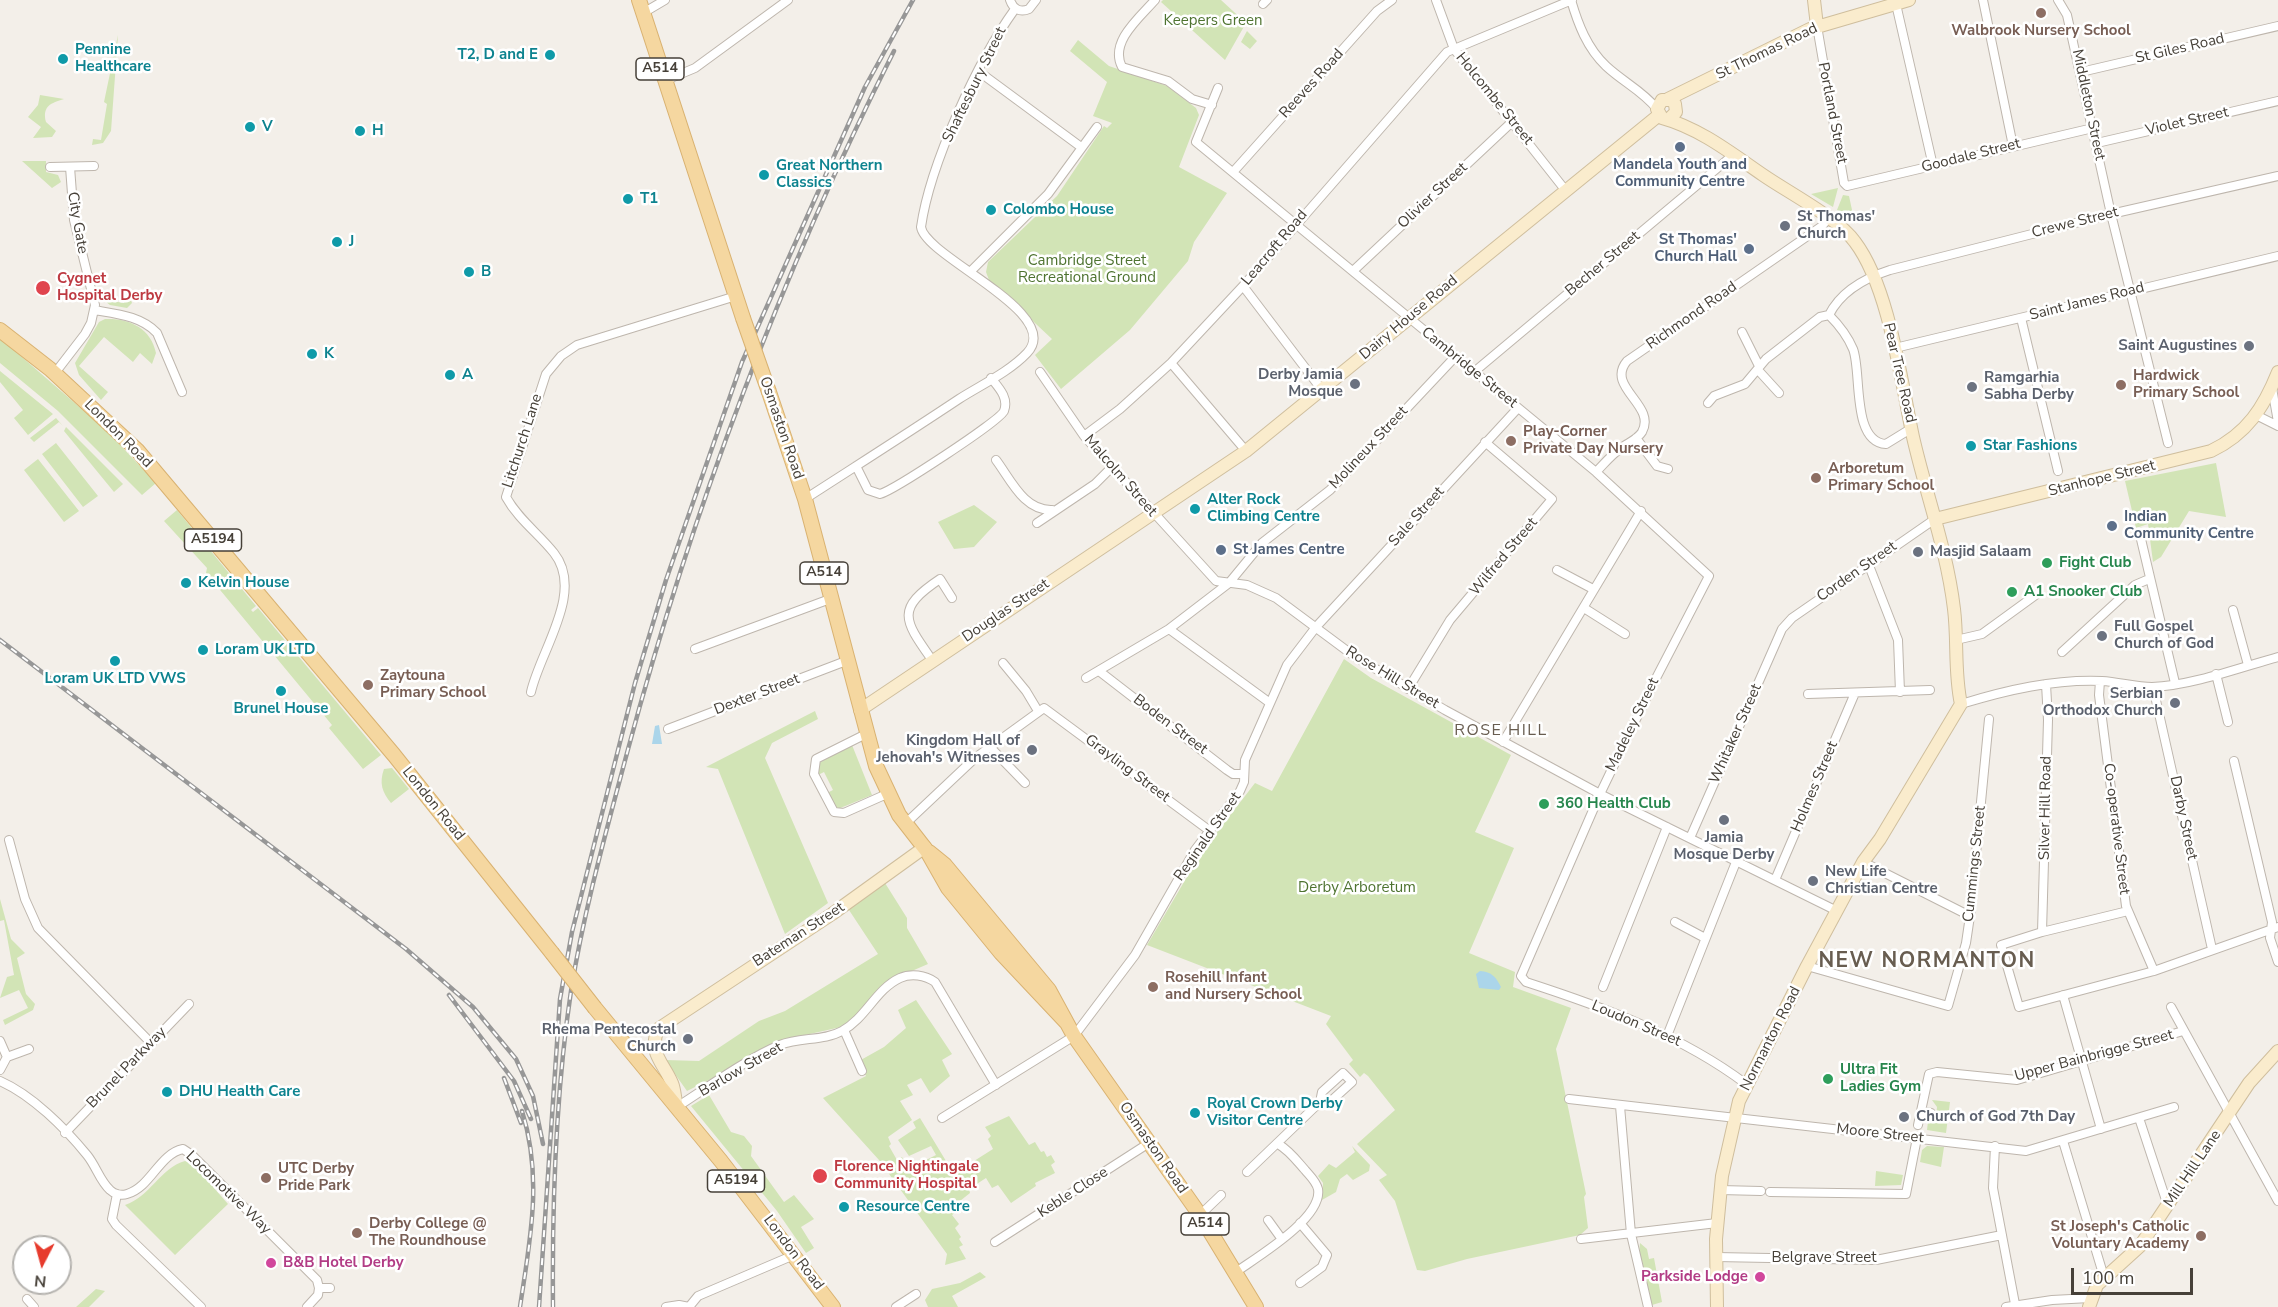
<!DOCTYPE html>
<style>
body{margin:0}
#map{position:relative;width:2278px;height:1307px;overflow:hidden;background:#f3efe9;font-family:"Nunito Sans",sans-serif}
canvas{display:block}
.north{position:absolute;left:12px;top:1235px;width:60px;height:60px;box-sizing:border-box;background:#fff;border:2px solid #b5b3af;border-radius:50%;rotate:186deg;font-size:16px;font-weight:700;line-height:24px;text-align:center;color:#464038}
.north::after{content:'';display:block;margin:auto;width:21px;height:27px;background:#e73b2d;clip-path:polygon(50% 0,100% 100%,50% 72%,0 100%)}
.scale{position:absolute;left:2071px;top:1268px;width:122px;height:27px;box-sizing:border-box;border:3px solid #464038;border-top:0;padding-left:8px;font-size:18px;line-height:21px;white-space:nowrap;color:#464038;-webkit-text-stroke:4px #fff;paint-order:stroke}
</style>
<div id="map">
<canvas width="2278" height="1307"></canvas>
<div class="north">N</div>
<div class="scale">100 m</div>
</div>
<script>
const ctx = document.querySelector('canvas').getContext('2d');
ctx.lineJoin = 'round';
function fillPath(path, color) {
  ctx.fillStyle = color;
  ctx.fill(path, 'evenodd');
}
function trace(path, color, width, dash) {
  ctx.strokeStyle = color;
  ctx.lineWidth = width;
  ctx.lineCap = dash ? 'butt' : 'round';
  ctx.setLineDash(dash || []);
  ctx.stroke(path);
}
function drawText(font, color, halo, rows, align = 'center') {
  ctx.font = font + ' "Nunito Sans",sans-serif';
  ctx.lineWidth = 5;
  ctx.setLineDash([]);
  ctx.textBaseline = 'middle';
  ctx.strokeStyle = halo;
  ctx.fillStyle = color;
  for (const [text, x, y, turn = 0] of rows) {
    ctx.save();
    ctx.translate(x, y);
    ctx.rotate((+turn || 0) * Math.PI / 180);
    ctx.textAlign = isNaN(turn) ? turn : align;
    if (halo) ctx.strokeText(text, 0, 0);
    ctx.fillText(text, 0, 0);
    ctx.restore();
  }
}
fillPath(new Path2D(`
 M1163 0H1221L1246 23 1225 60 1161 2Z
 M1247 31 1257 41 1250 49 1241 42Z
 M118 35 111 131 103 143 92 145 93 139 101 140 107 104 104 102Z
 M1078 40 1109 66 1167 86 1196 108 1199 115 1179 167 1227 193 1194 242 1188 261 1130 330 1061 389 1035 355 1052 339 989 280 986 272 988 262 1057 196 1104 126 1107 128 1112 123 1093 116 1107 82 1070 51Z
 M40 95 64 99C51 103 42 106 46 122L56 131 52 137 33 138 41 127 28 117 38 105Z
 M22 161H46V172L58 175 61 182 52 188Z
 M1838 188 1833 207 1811 194Z
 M1843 195 1849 196 1855 224 1837 210Z
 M100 293H106V300L124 303 125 297 130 298 132 303 127 308 110 305 101 298Z
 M105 319C129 318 151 328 156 353L152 364 140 353 133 362 104 337 79 366 108 392 101 400 79 375 75 363 99 322Z
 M0 338 107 431 156 483 142 495 58 411 0 363Z
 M0 371 53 414 28 435 14 418 23 410 0 382Z
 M56 418 63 426 59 422 34 442 30 438Z
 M66 427 123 484 114 492 64 431Z
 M56 443 98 496 83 507 42 454Z
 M38 459 79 511 64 522 24 470Z
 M2216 463 2226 517 2189 511 2161 557 2153 562 2148 524 2136 528 2125 481Z
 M974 505 997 522 974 547 954 549 938 522Z
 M177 510 256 606 251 610 253 612 258 608 381 755 363 769 329 728 332 725 206 573 207 568 164 521Z
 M1344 659 1371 678 1511 755 1475 832 1514 848 1469 953 1515 972 1513 987 1571 1008 1556 1049 1586 1194 1584 1197 1588 1228 1580 1235 1467 1259 1425 1271 1417 1270 1395 1201 1379 1180 1387 1175 1357 1144 1395 1110 1368 1076 1364 1073 1360 1077 1349 1064 1353 1060 1326 1024 1331 1016 1147 945 1201 853 1255 783 1272 791Z
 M815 711 818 719 772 743 765 758 828 903 785 934 718 769 706 767Z
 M852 745 872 795 838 809 833 807 827 793 833 790 824 772 818 775 819 763Z
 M392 768 409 789 391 803C382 792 379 783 384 769Z
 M885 883 907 918V928L928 964 891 980 852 1021 841 1027 774 1042 737 1066 687 1091 665 1060 699 1061 759 1021 785 1011 878 954 847 907Z
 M0 899 11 939 25 953 17 958 26 994 35 1004 33 1010 5 1025 3 1020 28 1008 19 990 0 998 7 977 14 975 4 920 0 921Z
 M916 1000 952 1054 942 1060 950 1076 930 1093 921 1078 907 1085 913 1095 900 1101 912 1120 888 1137 891 1144 889 1146 897 1160 902 1157 908 1169 936 1155 931 1146 909 1156 898 1140 916 1128 913 1122 920 1118 946 1161 963 1168 993 1149 988 1139 991 1136 985 1127 1009 1116 1029 1145 1035 1142 1041 1152 1044 1151 1047 1157 1051 1155 1055 1162 1051 1165 1055 1173 1035 1183 1036 1186 1011 1203 998 1185 992 1188 986 1178 969 1189 970 1193 960 1201 964 1206 952 1215 959 1224 955 1228 961 1237 959 1239 963 1245 959 1247 966 1259 945 1265 947 1254 879 1160 823 1098 866 1076 859 1061 884 1047 906 1028 898 1010Z
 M709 1095 731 1132 744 1136 752 1146 751 1156 784 1202 794 1195 814 1219 801 1227 814 1248 806 1253 777 1211 691 1106Z
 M1932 1100 1950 1102 1946 1133 1927 1130 1928 1121 1936 1119 1937 1107Z
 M1352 1146 1370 1165 1369 1171 1353 1180 1347 1174 1340 1179 1336 1192 1322 1200 1323 1183 1318 1176 1329 1164 1336 1168 1355 1152Z
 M1927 1146 1944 1147 1941 1167 1920 1162 1922 1150Z
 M185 1161 193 1164 228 1204 175 1255 125 1205C150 1197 160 1168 185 1161Z
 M1876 1171 1903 1175 1901 1185 1875 1186Z
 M1640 1243 1647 1249 1649 1259 1654 1258 1662 1302 1652 1305 1639 1253Z
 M980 1272 986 1277 952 1296 958 1307H928L925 1300 932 1289 960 1283Z
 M96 1289 105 1291 89 1307H76Z`), '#d2e4b6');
fillPath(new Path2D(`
 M659 725 662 744H652L655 726Z
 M1480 971C1492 972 1496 977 1501 987L1499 990 1479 988 1476 974Z`), '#abd5ea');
const street = new Path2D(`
 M1010 0C1013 9 1020 13 1029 9L1036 0
 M1155 0C1140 17 1109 42 1122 67L1168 81 1192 99 1212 105
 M1436 0 1454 49 1566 191
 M1571 0C1578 24 1587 48 1606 66 1623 82 1643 91 1657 109
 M1983 0 2013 146
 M2058 0 2067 15 2111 214 2168 443
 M1263 4 1267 0
 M1896 4 1933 166
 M643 13 665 0
 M1817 26 1844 183 1847 186 2093 128
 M978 71 1081 147
 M2081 72 2278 26
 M664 81 695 68 788 0
 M1218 88 1196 142 1596 472 1709 576 1652 686 1600 794 1521 976 1526 982C1603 1007 1681 1035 1746 1084
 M2097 143 2278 101
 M50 167 94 166
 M1234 171 1377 11 1392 0
 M971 271 1048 194 1097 127
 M1353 271 1513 121
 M1243 286 1322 390
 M94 310C117 314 141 316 157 333L182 392
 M1829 315C1841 291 1865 278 1890 270L2111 214 2278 176
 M1829 315C1838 324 1848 337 1853 349 1862 371 1851 442 1886 444L1912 428
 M2021 318 2058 471
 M1742 332 1759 366
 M1895 348 2278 256
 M1171 363 1246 451
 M1758 370 1779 393
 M1040 372 1084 436 1216 581 1247 585 1276 598 1354 656 1445 710 1600 794 1837 911
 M1474 372 1733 155
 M55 373 85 334 91 323 95 305 74 220 70 167
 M2272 388 2278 422
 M1708 403 1714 396 1745 384 1766 359 1820 317 1829 315
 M2258 416 2278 426
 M1084 436 1120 409 1171 363 1243 286 1447 52 1572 0
 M1636 438 1657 466 1668 469
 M996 460C1011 480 1024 511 1052 510
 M856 466 868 490 880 494C894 490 1000 421 1004 411 1009 398 999 388 991 378
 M1596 472C1604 464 1611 455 1620 449 1627 443 1637 440 1642 432 1657 405 1605 387 1627 361L1822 226 1828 219
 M805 499C856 466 908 433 959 399 981 385 1009 372 1027 353 1065 313 925 257 921 227 930 164 978 60 1015 9
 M1037 523 1095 484 1112 467
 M2140 535 2175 683
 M1868 563 1898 640 1900 692
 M1557 570 1593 589
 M1584 608 1625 634
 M2233 610 2248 665
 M1169 629 1270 703
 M1956 640 1982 634 2037 594
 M695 649 830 599
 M2062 652 2135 585 2149 579
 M932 660C904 620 895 609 940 579L952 598
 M1003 663 1026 691 1038 711
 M1099 671 1227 770 1233 774H1243
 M2216 674 2228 722
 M1086 678 1169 629 1229 583 1262 543 1330 490 1455 357
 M2100 681 2099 695 2126 906 2154 971
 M2153 687 2212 949
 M1408 689 1450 620 1552 499 1485 442
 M531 692C540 651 585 592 554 553 539 534 518 519 506 497L546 374 561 356 577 345 736 296
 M1808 694 1930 690
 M1961 704C2007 690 2054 679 2102 681 2119 682 2136 687 2152 687 2190 686 2242 667 2278 657
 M668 729 846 661
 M866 734 816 759 814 774 834 812 844 813 889 793
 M1503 742 1641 511
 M990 747 1025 783
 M2234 761 2272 922 2270 938 2278 962
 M905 824 975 758 1044 708 1210 831
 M1690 838 1782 629 1792 618 1935 519
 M9 840 25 899 38 928 151 1043
 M1863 862 1970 916
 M1775 880 1855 693
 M2128 911 2042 932 2001 945 2019 1007 2154 971 2278 927
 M1675 922 1705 938
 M2042 932 2048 720 2046 684
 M1807 966 1948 1006 1966 943 1970 916 1989 719
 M1603 987 1667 827
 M2063 995 2101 1129
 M2171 1007 2278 1201
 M844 1030 862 1071
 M1667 1036 1736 862
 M0 1041 7 1057
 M0 1070 7 1057 29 1049
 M1343 1073 1352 1082 1331 1101 1320 1102 1322 1092Z
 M0 1081C32 1095 65 1128 87 1155 96 1166 100 1181 110 1190 114 1194 121 1196 127 1194 151 1187 159 1154 183 1149L192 1155 317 1280 319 1288
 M1569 1099 2026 1151 2174 1107
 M1620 1106 1631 1234 1648 1307
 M677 1107C705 1089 750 1057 780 1045 800 1037 824 1041 842 1031 866 1018 876 989 900 978 911 973 925 975 935 982L996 1085
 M1921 1111 1931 1113
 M942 1118 1074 1036 1135 955 1195 850 1240 791 1244 782 1245 760 1287 665 1316 627 1518 408
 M2139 1118 2168 1206
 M1918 1125 1929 1074 1937 1072 2017 1080 2183 1031
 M65 1133 189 1004
 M2063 1141 2104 1277
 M1995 1146 1993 1188 2015 1304
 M1247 1172 1320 1102
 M1720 1190 1761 1191
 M1770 1192 1906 1194 1917 1138
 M117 1194 112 1219 116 1225 201 1307
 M1200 1215 1221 1195
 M1268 1220 1281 1238
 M1300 1223 1327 1255 1322 1267 1300 1283
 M1581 1239 1717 1223
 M995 1242 1149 1143
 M1716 1257 1876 1260 2002 1235
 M1236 1272C1257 1257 1323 1218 1318 1189 1316 1181 1310 1176 1305 1170 1297 1161 1289 1150 1278 1144
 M27 1299 34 1307
 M307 1307 318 1295 319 1288H330
 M666 1307 679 1305 689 1307
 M689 1307 698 1296 794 1255
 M896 1307 916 1294
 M2006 1307 2052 1300 2090 1298`);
const secondary = new Path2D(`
 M1814 0 1817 26
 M1668 99 1810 29 1909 0
 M1670 118 1676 112 1675 104 1671 100H1662L1657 109 1662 118C1699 128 1731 153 1763 175 1789 193 1838 218 1855 242 1889 287 1901 381 1913 437 1926 494 1947 550 1954 609 1958 641 1954 672 1961 704L1880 839 1863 862 1807 966 1739 1101 1722 1176 1716 1239 1717 1307
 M1935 519 2211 451C2247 434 2264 407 2278 372
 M860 710 1246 451 1659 115
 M677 1107C675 1100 675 1090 672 1083 663 1062 648 1053 658 1029L832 914 925 847
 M2089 1307 2097 1285 2140 1246 2249 1083 2278 1051`);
const primary = new Path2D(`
 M639 0 743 318
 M0 330 50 369 137 450 394 755 552 953
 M769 392 805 499 876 766 899 815 927 851 948 888 1001 953 1066 1022
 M929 852 945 865 1049 990 1074 1036 1200 1215 1256 1307
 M595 1008 721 1161 833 1307`);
trace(street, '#beb6ad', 10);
trace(secondary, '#cfbe9d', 14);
trace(primary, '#d9b271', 16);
trace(street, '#fff', 8);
trace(secondary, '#faeccd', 12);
trace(primary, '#f5d7a0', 14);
const rail = new Path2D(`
 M0 640 406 949 473 1007 516 1059 533 1096 543 1144
 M449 995 514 1081 531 1119
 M504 1078 521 1123
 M520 1307C530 1240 543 1178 522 1111
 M539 1307 560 999 572 932 635 683 666 580 742 362 865 87 913 0
 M553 1307C552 1205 556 1091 571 991 584 910 606 832 627 753 692 510 781 275 894 51`);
trace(rail, '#979797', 4.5);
trace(rail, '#fff', 2, [7]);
const primaryBridge = new Path2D(`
 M743 318 769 392
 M552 953 595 1008`);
trace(primaryBridge, '#d9b271', 16, []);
trace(primaryBridge, '#f5d7a0', 14);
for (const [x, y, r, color] of [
 [2041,13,6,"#8d6e63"],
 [550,55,6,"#0f9aa8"],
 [63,59,6,"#0f9aa8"],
 [250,127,6,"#0f9aa8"],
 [360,131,6,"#0f9aa8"],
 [1680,147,6,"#5c6f8a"],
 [764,175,6,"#0f9aa8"],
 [628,199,6,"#0f9aa8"],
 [991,210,6,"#0f9aa8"],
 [1785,226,6,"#6b7280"],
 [337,242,6,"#0f9aa8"],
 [1749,249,6,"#5c6f8a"],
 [469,272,6,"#0f9aa8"],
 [43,288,8,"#e0444e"],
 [2249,346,6,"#6b7280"],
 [312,354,6,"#0f9aa8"],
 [450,375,6,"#0f9aa8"],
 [1355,384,6,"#6b7280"],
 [2121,385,6,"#8d6e63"],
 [1972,387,6,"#6b7280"],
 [1511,441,6,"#8d6e63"],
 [1971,446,6,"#0f9aa8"],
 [1816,478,6,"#8d6e63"],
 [1195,509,6,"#0f9aa8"],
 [2112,526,6,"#5c6f8a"],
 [1221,550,6,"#5c6f8a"],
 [1918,552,6,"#6b7280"],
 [2047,563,6,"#2e9e5b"],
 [186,583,6,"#0f9aa8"],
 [2012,592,6,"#2e9e5b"],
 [2102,636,6,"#6b7280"],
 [203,650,6,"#0f9aa8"],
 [115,661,6,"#0f9aa8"],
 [368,685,6,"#8d6e63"],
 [281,691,6,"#0f9aa8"],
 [2175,703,6,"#6b7280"],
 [1032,750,6,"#6b7280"],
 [1544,804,6,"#2e9e5b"],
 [1724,820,6,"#6b7280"],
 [1813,881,6,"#6b7280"],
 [1153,987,6,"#8d6e63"],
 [688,1039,6,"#6b7280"],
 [1828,1079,6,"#2e9e5b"],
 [167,1092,6,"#0f9aa8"],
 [1195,1113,6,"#0f9aa8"],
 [1904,1117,6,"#6b7280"],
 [820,1176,8,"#e0444e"],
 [266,1178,6,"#8d6e63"],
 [844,1207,6,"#0f9aa8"],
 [357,1233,6,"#8d6e63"],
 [2201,1236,6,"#8d6e63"],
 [271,1263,6,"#d1479c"],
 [1760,1277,6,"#d1479c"]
]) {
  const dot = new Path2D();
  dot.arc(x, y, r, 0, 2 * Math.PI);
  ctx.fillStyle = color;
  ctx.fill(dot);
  trace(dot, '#fff', 2);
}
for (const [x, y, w] of [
 [660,69,48],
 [213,540,57],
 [824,573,48],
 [736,1181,57],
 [1205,1224,48]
]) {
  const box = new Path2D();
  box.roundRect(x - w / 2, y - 11, w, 22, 4.5);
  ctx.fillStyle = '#fff';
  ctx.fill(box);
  trace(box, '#464038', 1.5);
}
drawText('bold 14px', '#464038', null, [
 ["A514",660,69],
 ["A5194",213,540],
 ["A514",824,573],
 ["A5194",736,1181],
 ["A514",1205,1224]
]);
drawText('15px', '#4e7330', '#fff', [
 ["Keepers Green",1213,21],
 ["Cambridge Street",1087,261],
 ["Recreational Ground",1087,278],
 ["Derby Arboretum",1357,888]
]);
drawText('bold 15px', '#785e54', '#fff', [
 ["Walbrook Nursery School",2041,31,"center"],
 ["Hardwick",2133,376],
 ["Primary School",2133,393],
 ["Play-Corner",1523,432],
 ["Private Day Nursery",1523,449],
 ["Arboretum",1828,469],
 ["Primary School",1828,486],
 ["Zaytouna",380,676],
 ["Primary School",380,693],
 ["Rosehill Infant",1165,978],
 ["and Nursery School",1165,995],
 ["UTC Derby",278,1169],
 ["Pride Park",278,1186],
 ["Derby College @",369,1224],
 ["The Roundhouse",369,1241],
 ["St Joseph's Catholic",2189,1227,"right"],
 ["Voluntary Academy",2189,1244,"right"]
], 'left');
drawText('15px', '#464038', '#fff', [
 ["St Giles Road",2180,49,-13],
 ["St Thomas Road",1767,52,-26],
 ["Reeves Road",1312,84,-48],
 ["Shaftesbury Street",975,85,-64],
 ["Holcombe Street",1494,99,51],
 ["Middleton Street",2088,105,78],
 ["Portland Street",1832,113,79],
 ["Violet Street",2187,122,-13],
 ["Goodale Street",1971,156,-14],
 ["Olivier Street",1433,196,-43],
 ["City Gate",77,223,80],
 ["Crewe Street",2075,223,-14],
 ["Leacroft Road",1275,248,-50],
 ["Becher Street",1603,264,-40],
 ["Saint James Road",2087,302,-14],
 ["Richmond Road",1692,316,-35],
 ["Dairy House Road",1409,318,-40],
 ["Cambridge Street",1469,368,39],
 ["Pear Tree Road",1899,373,77],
 ["Osmaston Road",781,428,71],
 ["London Road",118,434,45],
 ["Litchurch Lane",523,441,-72],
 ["Molineux Street",1369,448,-47],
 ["Malcolm Street",1120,476,49],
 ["Stanhope Street",2102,479,-14],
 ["Sale Street",1417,517,-48],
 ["Wilfred Street",1504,557,-50],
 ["Corden Street",1857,572,-35],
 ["Douglas Street",1006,611,-34],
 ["Rose Hill Street",1392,678,31],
 ["Dexter Street",757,695,-21],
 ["Boden Street",1170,725,37],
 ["Madeley Street",1633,725,-64],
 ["Whitaker Street",1736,734,-66],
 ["Grayling Street",1127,769,37],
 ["Holmes Street",1815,787,-67],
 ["London Road",433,804,51],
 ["Silver Hill Road",2046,808,-89],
 ["Darby Street",2183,818,78],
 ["Co-operative Street",2116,829,83],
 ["Reginald Street",1208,837,-55],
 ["Cummings Street",1975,864,-84],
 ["Bateman Street",799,935,-33],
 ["Loudon Street",1636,1024,23],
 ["Normanton Road",1771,1039,-63],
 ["Upper Bainbrigge Street",2094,1056,-15],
 ["Brunel Parkway",127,1068,-46],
 ["Barlow Street",741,1070,-30],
 ["Moore Street",1880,1134,6],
 ["Osmaston Road",1153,1148,55],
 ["Mill Hill Lane",2193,1169,-56],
 ["Locomotive Way",228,1193,44],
 ["Keble Close",1073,1193,-33],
 ["London Road",793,1253,53],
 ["Belgrave Street",1824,1258]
]);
drawText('bold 15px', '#0d838f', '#fff', [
 ["Pennine",75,50],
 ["Healthcare",75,67],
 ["T2, D and E",538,55,"right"],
 ["V",262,127],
 ["H",372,131],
 ["Great Northern",776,166],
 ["Classics",776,183],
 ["T1",640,199],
 ["Colombo House",1003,210],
 ["J",349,242],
 ["B",481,272],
 ["K",324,354],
 ["A",462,375],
 ["Star Fashions",1983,446],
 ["Alter Rock",1207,500],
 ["Climbing Centre",1207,517],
 ["Kelvin House",198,583],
 ["Loram UK LTD",215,650],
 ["Loram UK LTD VWS",115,679,"center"],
 ["Brunel House",281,709,"center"],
 ["DHU Health Care",179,1092],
 ["Royal Crown Derby",1207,1104],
 ["Visitor Centre",1207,1121],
 ["Resource Centre",856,1207]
], 'left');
drawText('bold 15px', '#4e5e75', '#fff', [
 ["Mandela Youth and",1680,165,"center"],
 ["Community Centre",1680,182,"center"],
 ["St Thomas'",1737,240,"right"],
 ["Church Hall",1737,257,"right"],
 ["Indian",2124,517],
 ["Community Centre",2124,534],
 ["St James Centre",1233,550]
], 'left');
drawText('bold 15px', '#5b616d', '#fff', [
 ["St Thomas'",1797,217],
 ["Church",1797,234],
 ["Saint Augustines",2237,346,"right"],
 ["Derby Jamia",1343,375,"right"],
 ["Mosque",1343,392,"right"],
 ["Ramgarhia",1984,378],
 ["Sabha Derby",1984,395],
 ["Masjid Salaam",1930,552],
 ["Full Gospel",2114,627],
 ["Church of God",2114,644],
 ["Serbian",2163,694,"right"],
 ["Orthodox Church",2163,711,"right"],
 ["Kingdom Hall of",1020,741,"right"],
 ["Jehovah's Witnesses",1020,758,"right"],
 ["Jamia",1724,838,"center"],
 ["Mosque Derby",1724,855,"center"],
 ["New Life",1825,872],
 ["Christian Centre",1825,889],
 ["Rhema Pentecostal",676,1030,"right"],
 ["Church",676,1047,"right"],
 ["Church of God 7th Day",1916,1117]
], 'left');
drawText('bold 15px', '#be3a42', '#fff', [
 ["Cygnet",57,279],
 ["Hospital Derby",57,296],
 ["Florence Nightingale",834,1167],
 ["Community Hospital",834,1184]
], 'left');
drawText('bold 15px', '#27864d', '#fff', [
 ["Fight Club",2059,563],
 ["A1 Snooker Club",2024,592],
 ["360 Health Club",1556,804],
 ["Ultra Fit",1840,1070],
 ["Ladies Gym",1840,1087]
], 'left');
drawText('bold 15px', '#b23c85', '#fff', [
 ["B&B Hotel Derby",283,1263],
 ["Parkside Lodge",1748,1277,"right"]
], 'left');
ctx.letterSpacing = '1.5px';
drawText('16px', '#685d50', '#fff', [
 ["ROSE HILL",1501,731]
]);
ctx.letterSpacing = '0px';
ctx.letterSpacing = '1.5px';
drawText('bold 21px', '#685d50', '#fff', [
 ["NEW NORMANTON",1927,962]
]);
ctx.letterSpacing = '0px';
</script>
